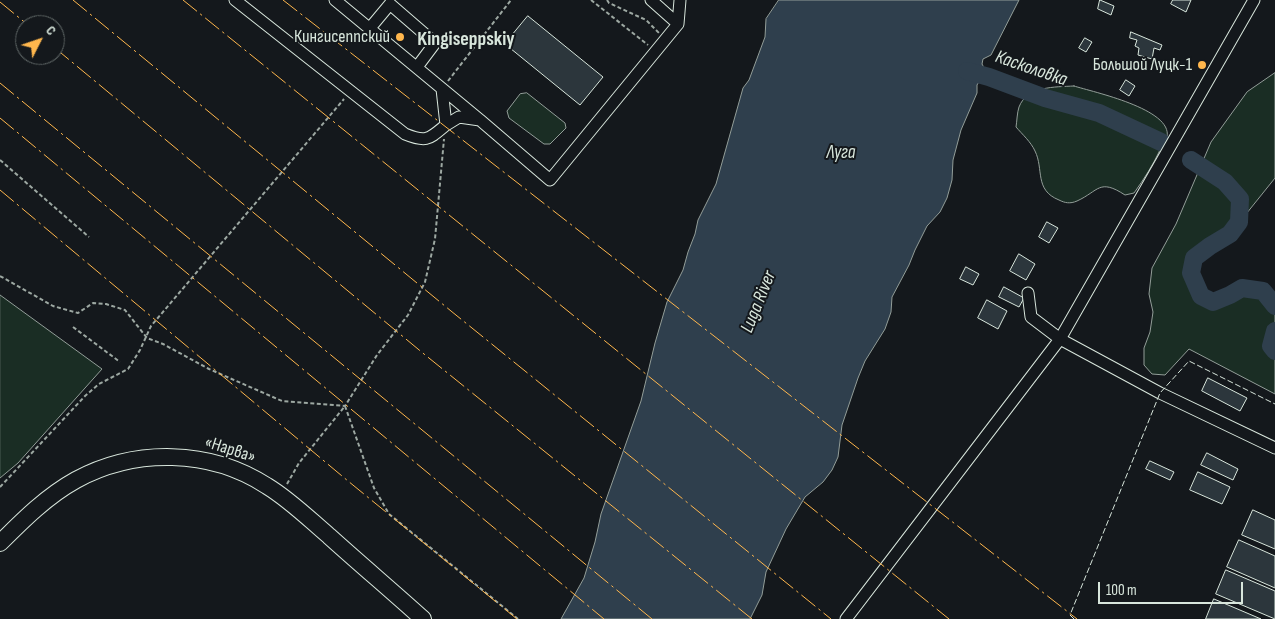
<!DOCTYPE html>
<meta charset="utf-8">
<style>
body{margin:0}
#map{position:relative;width:1275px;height:619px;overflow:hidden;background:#14181c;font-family:"Sofia Sans Condensed",sans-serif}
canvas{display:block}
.north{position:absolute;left:15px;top:15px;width:50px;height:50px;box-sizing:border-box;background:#14181c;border:1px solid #626a69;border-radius:50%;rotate:49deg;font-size:14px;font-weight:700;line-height:20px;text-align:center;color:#d8e6dc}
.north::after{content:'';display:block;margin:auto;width:18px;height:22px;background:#ffb74d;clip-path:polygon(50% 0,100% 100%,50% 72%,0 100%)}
.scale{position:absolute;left:1098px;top:582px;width:145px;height:22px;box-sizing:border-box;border:2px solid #d8e6dc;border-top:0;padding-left:6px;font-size:15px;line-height:18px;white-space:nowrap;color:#d8e6dc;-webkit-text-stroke:4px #14181c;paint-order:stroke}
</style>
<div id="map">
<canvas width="1275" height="619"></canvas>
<div class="north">С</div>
<div class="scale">100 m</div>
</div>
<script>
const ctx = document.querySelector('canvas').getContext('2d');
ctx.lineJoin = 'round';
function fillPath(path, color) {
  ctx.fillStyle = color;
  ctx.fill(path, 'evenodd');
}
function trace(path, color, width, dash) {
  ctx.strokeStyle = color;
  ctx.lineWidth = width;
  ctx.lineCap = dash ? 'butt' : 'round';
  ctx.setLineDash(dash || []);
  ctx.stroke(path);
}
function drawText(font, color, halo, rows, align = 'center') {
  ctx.font = font + ' "Sofia Sans Condensed",sans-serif';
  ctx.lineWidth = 4;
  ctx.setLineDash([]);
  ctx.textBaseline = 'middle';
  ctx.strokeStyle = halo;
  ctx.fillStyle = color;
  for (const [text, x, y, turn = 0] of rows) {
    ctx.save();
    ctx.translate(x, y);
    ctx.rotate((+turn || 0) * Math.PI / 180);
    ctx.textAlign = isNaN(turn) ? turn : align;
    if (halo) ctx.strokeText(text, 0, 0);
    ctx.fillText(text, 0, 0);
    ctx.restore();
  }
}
const green = new Path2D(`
 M1275 73V178L1230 234 1210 246 1194 258 1191 274 1201 296 1213 302 1230 295 1242 288 1263 291 1275 306V331L1271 346 1275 351V394L1189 349 1165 375 1152 374 1144 365V348L1150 332 1153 312 1149 294 1152 268 1176 224 1211 142 1247 92Z
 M1074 86C1093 92 1173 109 1167 137 1166 141 1163 146 1160 150 1153 165 1144 179 1134 193L1125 195C1099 178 1099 191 1077 201 1070 204 1065 203 1059 200 1034 190 1044 169 1035 151 1031 142 1022 134 1016 127 1017 121 1017 113 1019 107 1027 86 1055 87 1074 86Z
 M527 93 565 123 566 128 550 144H544L509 118 507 111 520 94Z
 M0 295 102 369 18 463 0 478Z`);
fillPath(green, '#1a2d24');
trace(green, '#939e99', 1);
const water = new Path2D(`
 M779 0H1019L991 55 983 59 982 64 989 77 980 80 977 85V93L961 130 953 160 952 180 947 198 940 212 927 226 915 250 909 265 892 297 891 312 885 329 865 361 858 378 842 425 838 457 832 470 823 482 805 497 786 529 766 572 762 595 750 619H561L584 578 595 542 601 514 641 401 655 343 667 302 683 270 688 252 695 234 698 220 716 184 743 88 749 80 765 37 766 19Z`);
fillPath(water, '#2f3f4d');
trace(water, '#939e99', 1);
trace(new Path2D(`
 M967 71 989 77 1045 98 1099 113 1161 142
 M1191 160 1225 182 1240 199 1239 222 1230 234 1210 246 1194 258 1191 273 1201 296 1213 302 1230 295 1242 288 1263 291 1275 306
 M1275 331 1271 346 1275 351`), '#2f3f4d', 18);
const building = new Path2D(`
 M1100 0 1114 6 1111 15 1098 9Z
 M1173 0H1191L1186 12 1171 4Z
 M528 16 603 77 580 105 505 44Z
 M1131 32 1162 45 1160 50 1154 48 1152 59 1138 55 1139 48 1135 46 1137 40 1130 38Z
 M1085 38 1092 42 1086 52 1079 48Z
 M1126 80 1135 86 1129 96 1120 90Z
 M1047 222 1058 228 1049 243 1039 237Z
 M1019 254 1035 264 1026 280 1010 271Z
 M966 267 979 274 973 285 960 279Z
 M1004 287 1024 298 1019 307 999 297Z
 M987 300 1007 311 998 329 978 318Z
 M1208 378 1247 398 1240 411 1202 391Z
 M1207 453 1238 469 1233 480 1201 465Z
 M1150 461 1174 472 1170 480 1146 469Z
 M1198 472 1230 487 1222 504 1190 490Z
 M1253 510 1275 520V549L1242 535Z
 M1239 540 1275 556V588L1227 567Z
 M1226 570 1275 591V619L1216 594Z
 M1214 599 1261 619H1206Z`);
fillPath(building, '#2c363c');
trace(building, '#d8e6dc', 1);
const minor = new Path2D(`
 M235 0 405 134C427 143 429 139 446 125L442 89
 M335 0 480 120 459 117 446 125
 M678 24 680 0
 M370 28 390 4 435 43 417 67
 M480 120 550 180 678 24 651 0
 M1028 293 1031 317 1060 339 1160 393 1275 448
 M846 619 1060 339 1254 0`);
const highway = new Path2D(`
 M0 543C23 520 47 496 76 480 135 448 210 449 267 486 290 500 309 519 329 536 360 564 392 591 423 619`);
trace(minor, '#d8e6dc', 13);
trace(highway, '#d8e6dc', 18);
trace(new Path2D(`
 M591 0 648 45
 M607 0 609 3 646 20 659 33
 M448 81 511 0
 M0 160 89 237
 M0 276 53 306 78 313 93 303 106 304 125 310 147 338 163 344 209 369 282 401 345 406 377 355 408 315 425 282 435 239 444 139
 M73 327 120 362
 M345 406 374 488 389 514 518 619
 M287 484 299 463 345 406
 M0 487 85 396 99 384 128 369 140 350 151 326 344 99`), '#9da8a2', 2, [4, 2.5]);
trace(minor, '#14181c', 11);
trace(highway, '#14181c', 16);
trace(new Path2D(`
 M1074 619 1070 615 1160 393 1189 361 1275 404`), '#d8e6dc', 1, [6, 2.5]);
trace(new Path2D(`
 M73 0 451 311 831 619
 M183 0 949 619
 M283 0 1077 619
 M0 2 28 25
 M55 48 424 354 752 619
 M0 83 652 619
 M0 118 604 619
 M0 190 348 481 517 619`), '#ffb74d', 1, [18, 4, 2.5, 4]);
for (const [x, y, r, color] of [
 [400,37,5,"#ffb74d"],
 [1202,65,5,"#ffb74d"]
]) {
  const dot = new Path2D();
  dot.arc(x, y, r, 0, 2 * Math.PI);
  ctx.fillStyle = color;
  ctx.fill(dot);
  trace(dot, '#14181c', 2);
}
drawText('18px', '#d8e6dc', '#14181c', [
 ["Кингисеппский",390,37],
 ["Большой Луцк-1",1192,65]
], 'right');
drawText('18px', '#d8e6dc', '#14181c', [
 ["«Нарва»",230,450,18]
]);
drawText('italic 19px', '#d8e6dc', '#14181c', [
 ["Касколовка",1031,69,19],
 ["Луга",841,153],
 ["Luga River",759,302,-68]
]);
drawText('bold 20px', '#d8e6dc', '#14181c', [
 ["Kingiseppskiy",466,40]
]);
</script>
